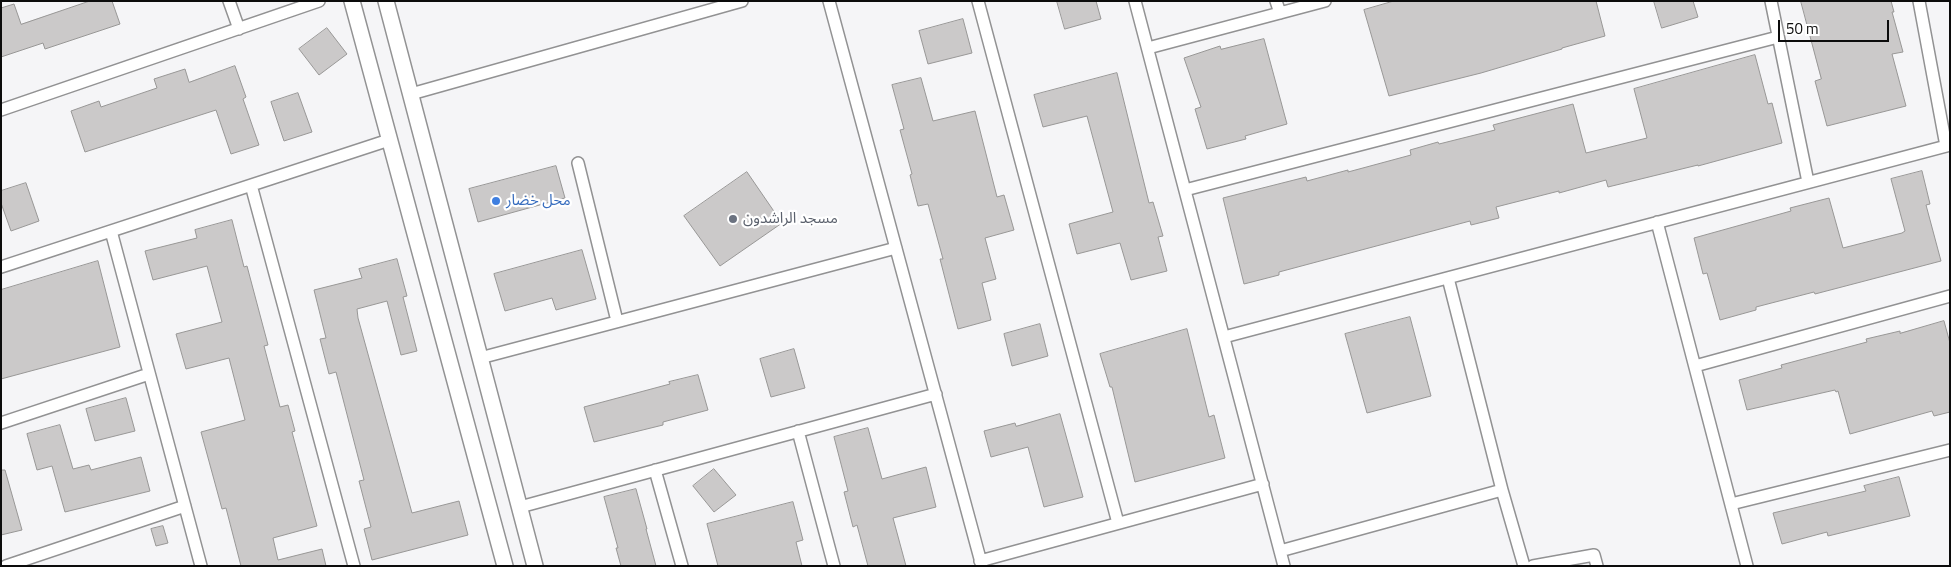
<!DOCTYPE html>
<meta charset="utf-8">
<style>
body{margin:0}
#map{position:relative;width:1951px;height:567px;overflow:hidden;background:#f5f5f7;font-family:"Titillium Web",sans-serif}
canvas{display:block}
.frame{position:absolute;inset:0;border:2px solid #0c0c0c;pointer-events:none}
.scale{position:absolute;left:1778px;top:20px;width:111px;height:22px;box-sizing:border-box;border:2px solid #0c0c0c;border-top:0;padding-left:6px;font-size:15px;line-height:18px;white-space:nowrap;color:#0c0c0c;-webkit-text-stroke:4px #fff;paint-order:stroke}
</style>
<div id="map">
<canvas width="1951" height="567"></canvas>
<div class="frame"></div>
<div class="scale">50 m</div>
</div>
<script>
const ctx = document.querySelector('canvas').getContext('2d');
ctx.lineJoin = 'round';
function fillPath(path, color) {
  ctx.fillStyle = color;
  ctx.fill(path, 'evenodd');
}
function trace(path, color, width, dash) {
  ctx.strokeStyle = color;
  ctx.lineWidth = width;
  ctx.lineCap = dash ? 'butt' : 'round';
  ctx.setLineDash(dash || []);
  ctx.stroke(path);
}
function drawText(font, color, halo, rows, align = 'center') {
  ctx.font = font + ' "Titillium Web","Noto Sans Arabic",sans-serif';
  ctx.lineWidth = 4.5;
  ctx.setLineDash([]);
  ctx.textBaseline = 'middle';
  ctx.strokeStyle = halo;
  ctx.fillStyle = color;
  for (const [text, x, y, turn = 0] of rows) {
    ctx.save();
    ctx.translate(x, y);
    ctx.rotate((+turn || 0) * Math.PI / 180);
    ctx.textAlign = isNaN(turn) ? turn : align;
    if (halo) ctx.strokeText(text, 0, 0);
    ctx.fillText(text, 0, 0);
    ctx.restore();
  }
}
const building = new Path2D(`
 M90 1H112L120 24 45 49 43 43 1 57V8L14 4 21 24Z
 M1057 1H1096L1101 19 1065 29Z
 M1394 1H1596L1605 36 1562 48V49L1481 73 1389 96 1364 10Z
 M1654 1H1693L1698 17 1662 28Z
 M1801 1H1891L1894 12H1892L1903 52 1892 54 1906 106 1827 126 1815 81 1821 79Z
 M963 19 972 53 928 64 919 31Z
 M327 28 347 54 319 75 299 49Z
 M1264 39 1287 124 1245 136 1246 139 1207 149 1195 109 1201 107 1184 58 1220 46 1221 49Z
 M1755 55 1768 104 1772 103 1782 143 1698 166V165L1608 187 1606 180 1559 193V191L1496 207 1499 218 1471 225 1470 221 1279 272V275L1244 284 1223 198 1306 177 1307 181 1348 170V172L1411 155 1410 150 1438 142 1439 144 1495 130 1493 125 1573 104 1586 153 1647 138 1634 89Z
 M235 66 246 97 243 99 259 145 231 154 216 110 85 152 71 111 99 101 101 107 157 88 154 79 185 69 189 82Z
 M1117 73 1149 203 1153 202 1163 236 1158 237 1167 271 1131 280 1120 243 1077 254 1069 224 1113 212 1087 116 1043 127 1034 95Z
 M921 78 933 121 975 111 997 197 1004 195 1014 230 985 238 996 279 982 283 991 320 958 329 940 259H943L928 204 918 206 910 175 912 174 900 130 904 129 892 85Z
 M298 93 312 132 284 141 271 102Z
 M556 166 565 198 478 222 469 189Z
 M1922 171 1930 204 1926 205 1941 261 1815 294 1814 292 1756 307V310L1720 320 1707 273 1703 274 1694 238 1791 211 1790 208 1829 198 1843 248 1902 233 1905 231 1891 179Z
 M747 172 782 223 720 266 684 216Z
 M26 183 39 221 11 231 1 203V191Z
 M232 220 244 267 247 266 268 345 264 346 280 407 288 405 295 431 292 432 317 526 273 538 278 560 322 549 326 566H241L226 508 222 509 201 432 245 420 229 358 186 369 176 334 222 322 207 266 153 280 145 251 197 238 195 230Z
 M582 250 596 299 556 310 552 298 505 311 494 274Z
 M397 259 407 296 403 297 417 351 401 355 387 301 357 309 358 318 412 513 459 501 468 535 372 560 364 529 371 527 359 481 364 480 336 372 329 374 320 339 326 338 314 290 362 278 359 269Z
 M98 261 120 347 1 379V290Z
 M1410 317 1431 396 1367 413 1345 334Z
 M1944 321 1950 343V412L1934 416 1932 411 1850 434 1838 391 1836 392 1835 390 1747 410 1739 380 1782 368 1781 365 1867 342 1866 339 1900 331V333Z
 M1040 324 1048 356 1012 366 1004 334Z
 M1187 329 1209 417 1214 415 1225 458 1135 482 1112 387H1110L1100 354Z
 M794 349 805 388 771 397 760 359Z
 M698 375 708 410 663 422V425L594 442 584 407 670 384 669 382Z
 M126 398 135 431 95 441 86 409Z
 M1060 414 1083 497 1044 507 1028 447 991 457 984 431 1015 423 1016 426Z
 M60 425 73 469 89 465 91 470 141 457 150 491 65 512 52 466 37 470 27 434Z
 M868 428 882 479 926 467 936 507 893 518 906 566H868L857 525 853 527 844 492 848 491 834 437Z
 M714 469 736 495 714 512 693 486Z
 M1 470H5L22 530 1 535Z
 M1899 477 1910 516 1828 536 1827 532 1782 544 1773 513 1866 491 1864 486Z
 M636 489 647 529H646L656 566H621L616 548H618L604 497Z
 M793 502 803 540 796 542 802 566H718L707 524Z
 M163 526 168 543 156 546 151 529Z`);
fillPath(building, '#cbc9c9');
trace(building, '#989796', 1);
const minor = new Path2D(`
 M229 1 239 29
 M829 1 982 566
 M978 1 1118 523
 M1135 1 1284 566
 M1276 1 1280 13
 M1771 1 1808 182
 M1919 1 1946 146
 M1148 48 1325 1
 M411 94 742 1
 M1 110 319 1
 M578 163 617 321
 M251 185 354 566
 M1185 190 1778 37
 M1657 222 1747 566
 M111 231 201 566
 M1 267 389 140
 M1224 337 1950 145
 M480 358 896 248
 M1695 366 1950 296
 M1 423 149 374
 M798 431 834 566
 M655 470 682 566
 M1502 490 1524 566
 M1731 504 1950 450
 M520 507 936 394
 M1280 551 1502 490 1448 278
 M980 561 1263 484
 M6 566 185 506
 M1533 566 1594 555 1597 566`);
const tertiary = new Path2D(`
 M352 1 505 566
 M386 1 535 566`);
trace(minor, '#929293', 14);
trace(tertiary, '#929293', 18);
trace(minor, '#fff', 11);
trace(tertiary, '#fff', 15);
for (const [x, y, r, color] of [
 [496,201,5,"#3f7fe0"],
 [733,219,5,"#6b7280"]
]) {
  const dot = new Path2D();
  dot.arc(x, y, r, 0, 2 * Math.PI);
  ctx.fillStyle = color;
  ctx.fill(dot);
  trace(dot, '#fff', 2);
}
drawText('15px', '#366cbe', '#fff', [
 ["محل خضار",506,201]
], 'left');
drawText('15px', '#5b616d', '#fff', [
 ["مسجد الراشدون",743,219]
], 'left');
</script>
